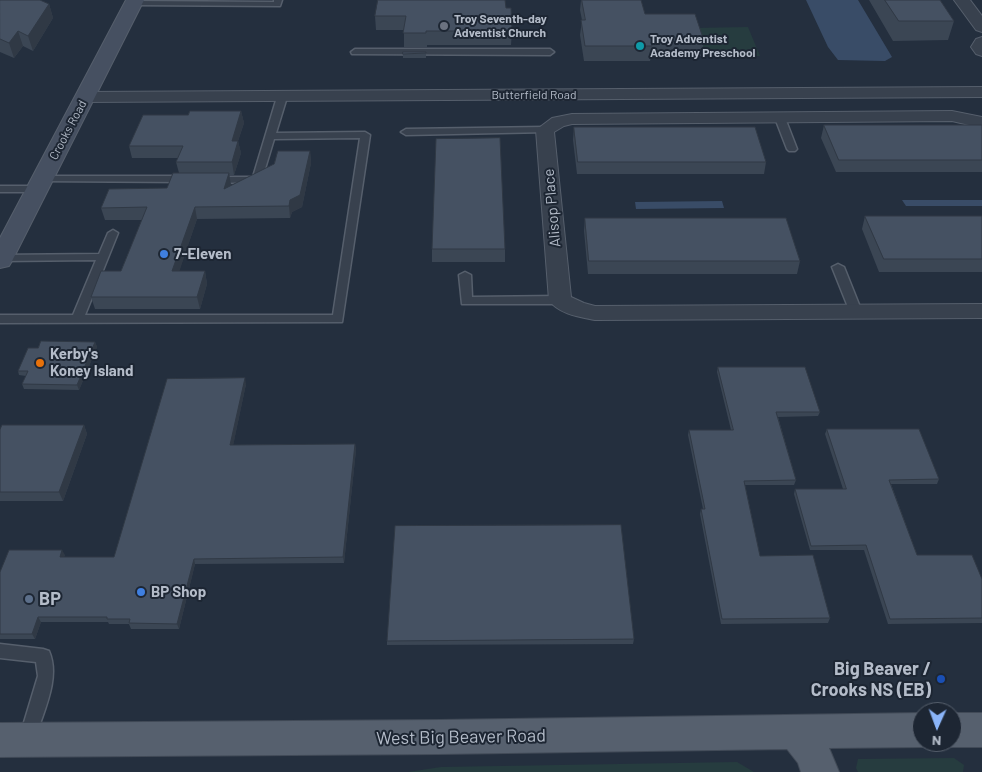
<!DOCTYPE html>
<style>
body{margin:0}
#map{position:relative;width:982px;height:772px;overflow:hidden;background:#242f3e;font-family:Barlow,sans-serif}
canvas{display:block}
.north{position:absolute;left:912px;top:702px;width:50px;height:50px;box-sizing:border-box;background:#1d2633;border:1px solid #59626f;border-radius:50%;rotate:182deg;font-size:14px;font-weight:700;line-height:20px;text-align:center;color:#b4bcc9}
.north::after{content:'';display:block;margin:auto;width:18px;height:22px;background:#8ab4f8;clip-path:polygon(50% 0,100% 100%,50% 72%,0 100%)}
</style>
<div id="map">
<canvas width="982" height="772"></canvas>
<div class="north">N</div>
</div>
<script>
const ctx = document.querySelector('canvas').getContext('2d');
ctx.lineJoin = 'round';
function fillPath(path, color) {
  ctx.fillStyle = color;
  ctx.fill(path, 'evenodd');
}
function trace(path, color, width, dash) {
  ctx.strokeStyle = color;
  ctx.lineWidth = width;
  ctx.lineCap = dash ? 'butt' : 'round';
  ctx.setLineDash(dash || []);
  ctx.stroke(path);
}
function drawText(font, color, halo, rows, align = 'center') {
  ctx.font = font + ' Barlow,sans-serif';
  ctx.lineWidth = 4;
  ctx.setLineDash([]);
  ctx.textBaseline = 'middle';
  ctx.strokeStyle = halo;
  ctx.fillStyle = color;
  for (const [text, x, y, turn = 0] of rows) {
    ctx.save();
    ctx.translate(x, y);
    ctx.rotate((+turn || 0) * Math.PI / 180);
    ctx.textAlign = isNaN(turn) ? turn : align;
    if (halo) ctx.strokeText(text, 0, 0);
    ctx.fillText(text, 0, 0);
    ctx.restore();
  }
}
fillPath(new Path2D(`
 M748 27 760 56H701L693 28Z
 M954 758 964 765 963 772H858L856 768 858 759Z
 M737 762 754 772H408L441 767Z`), '#263c3f');
fillPath(new Path2D(`
 M806 0H858L892 57 885 61 838 60 828 47Z
 M902 200H982V206H906Z
 M722 201 724 208 636 209 635 202Z`), '#394c67');
const lane = new Path2D(`
 M274 0H282L280 6 133 5 129 3 133 1 274 2Z
 M355 49H550L554 52 550 55 352 54 351 52Z
 M282 94 287 97 276 133 365 132 370 135 342 322 0 323V315H73L96 260 2 261H0V255L99 254 108 233 113 230 118 233 85 315H333L360 138 274 139 261 182 214 183 209 180 214 177H253L277 97Z
 M780 115 785 118 797 149 795 151H789L787 149 775 118Z
 M545 127 550 130 548 132 406 135 401 132 406 129Z
 M42 176H186L191 179 186 182 38 181 37 179Z
 M0 186H37L42 189 37 192H0Z
 M838 264 844 267 862 312 860 315H852L850 312 832 267Z
 M465 272 471 275 472 297 560 296 566 300 560 304H462L459 275Z
 M0 644 43 649 49 651C61 678 43 712 35 739L33 744 27 747 21 744 19 739 38 676 36 662 0 658Z`);
const street = new Path2D(`
 M954 0H970L982 16V32L976 30Z
 M982 37V56L976 54 971 47 976 39Z
 M982 87V97L85 102 79 101 76 97 79 93 85 92Z
 M952 111 982 117V128L952 121 572 124 564 126 554 132 571 297 584 303 595 306 982 304V318L595 320C580 317 558 314 549 300L536 130 552 118 572 114Z`);
const secondary = new Path2D(`
 M126 0H144L12 261 9 266 0 268V238Z`);
const primary = new Path2D(`
 M922 713V742H935L922 747 829 748 839 772H801L798 763 787 749 439 754 0 757V723L439 720Z
 M952 713H982V747H952L939 742H952Z`);
trace(lane, '#565f6c', 3);
trace(street, '#565f6c', 2);
trace(secondary, '#565f6c', 2);
trace(primary, '#414a57', 2);
fillPath(lane, '#38414e');
fillPath(street, '#38414e');
fillPath(secondary, '#465061');
fillPath(primary, '#56606e');
fillPath(new Path2D(`
 M0 0 49 4 53 18 33 51 23 46 14 58 0 52Z
 M581 0H641L645 14 704 41 701 56 651 57 650 61H584L580 35 582 20 580 10Z
 M869 0H940L954 21 948 40 893 41Z
 M506 8 512 31 511 45H427V47H404V30H376L375 16Z
 M403 52H426V58H403Z
 M241 111 244 123 238 141 241 153 234 175H229L231 185 310 151 311 163 302 207 292 212 290 218 197 219 179 271H205L207 284 200 309H95L91 297 121 271 142 220H105L101 208 167 188 179 173 176 162 178 158H132L129 146 188 115Z
 M824 125H982V172H836L821 138Z
 M574 127 766 162 764 174H577L573 140Z
 M865 216H982V272H879L862 229Z
 M585 218 800 261 797 274H588L584 231Z
 M432 249H505V262H432Z
 M95 342 97 347 79 390 24 389 22 384 26 376 19 375 18 371 38 348Z
 M718 367 820 412 818 416 778 417 796 480 794 485H745L760 556 830 618 828 623 721 624 700 514 701 509H703L688 435 689 430H731L717 372Z
 M246 384 233 445 355 444 356 450 344 563 195 564 179 629H131L129 624H109L108 622H41L35 639H0V572L65 555 64 557H114Z
 M84 425 87 434 63 501H0V430Z
 M827 429 939 479 937 484H891L917 555 982 579V623L888 624 864 550H810L794 494 795 489H843L825 434Z
 M634 639 633 644 387 645V641Z`), '#3b4654');
fillPath(new Path2D(`
 M49 4 53 18 33 51 28 36Z
 M18 31 23 46 14 58 9 43Z
 M241 111 244 123 234 153 232 141Z
 M238 141 241 153 234 175 232 162Z
 M310 151 311 163 302 207 292 212 290 218 289 206 290 200Z
 M229 173 231 185 226 201 224 189Z
 M195 207 197 219 175 284 172 271Z
 M205 271 207 284 200 309 197 297Z
 M95 342 97 347 79 390 77 385Z
 M245 378 246 384 232 451 230 445Z
 M84 425 87 434 63 501 59 492Z
 M355 444 356 450 344 563 343 557Z
 M62 550 65 555 62 562 60 557Z
 M194 559 195 564 179 629 177 624Z
 M38 617 41 622 35 639 32 634Z`), '#303945');
const building = new Path2D(`
 M0 0H40L49 4 28 36 18 31 9 43 0 39Z
 M378 0H505L506 8H511L512 31H426V33H403L406 16H375Z
 M582 0H641L645 14H695L704 41 651 42 652 46H585L581 20H585Z
 M885 0H940L954 21H899Z
 M403 52H426V53L403 54Z
 M190 111H241L232 141H238L232 162H176L183 146H129L143 115H188Z
 M824 125H982V160H839Z
 M574 127H755L766 162H578Z
 M500 138 505 249H432L436 139Z
 M278 151H310L300 195 290 200 289 206 195 207 172 271H205L197 297H91L101 271H121L147 207 101 208 109 189 167 188 173 173H229L224 189 274 164Z
 M865 216H982V259H884Z
 M585 218H786L800 261H589Z
 M41 341 95 342 77 385 22 384 28 371H18L28 348H38Z
 M718 367H805L820 412H776L796 480 744 481 760 556 813 555 830 618 722 619 701 509H705L689 430H733Z
 M245 378 230 445 355 444 343 557 194 559 177 624 129 623 130 619H107V617H38L32 634H0V572L9 550H62L60 557H114L167 379Z
 M2 425H84L59 492H0V430Z
 M827 429H919L939 479 889 480 917 555H972L982 579V618L890 619 866 545 811 546 795 489H846Z
 M621 525 634 639 387 641 395 526Z`);
fillPath(building, '#455162');
trace(building, '#303945', 1);
for (const [x, y, r, color] of [
 [444,26,5,"#6b7280"],
 [640,46,5,"#0f9aa8"],
 [164,254,5,"#3f7fe0"],
 [40,363,5,"#e8710a"],
 [141,592,5,"#3f7fe0"],
 [29,599,5,"#5c6f8a"],
 [941,679,5,"#1a4fb4"]
]) {
  const dot = new Path2D();
  dot.arc(x, y, r, 0, 2 * Math.PI);
  ctx.fillStyle = color;
  ctx.fill(dot);
  trace(dot, '#1d2633', 2);
}
drawText('bold 12px', '#b4bcc9', '#1d2633', [
 ["Troy Seventh-day",454,19],
 ["Adventist Church",454,33],
 ["Troy Adventist",650,39],
 ["Academy Preschool",650,53]
], 'left');
drawText('12px', '#b4bcc9', '#1d2633', [
 ["Butterfield Road",534,95],
 ["Crooks Road",68,130,-62]
]);
drawText('15px', '#b4bcc9', '#1d2633', [
 ["Alisop Place",552,208,-95]
]);
drawText('bold 15px', '#b4bcc9', '#1d2633', [
 ["7-Eleven",174,254],
 ["Kerby's",50,354],
 ["Koney Island",50,371],
 ["BP Shop",151,592]
], 'left');
drawText('bold 18px', '#b4bcc9', '#1d2633', [
 ["BP",39,599],
 ["Big Beaver /",931,669,"right"],
 ["Crooks NS (EB)",931,690,"right"]
], 'left');
drawText('18px', '#b4bcc9', '#1d2633', [
 ["West Big Beaver Road",461,737,-1]
]);
</script>
